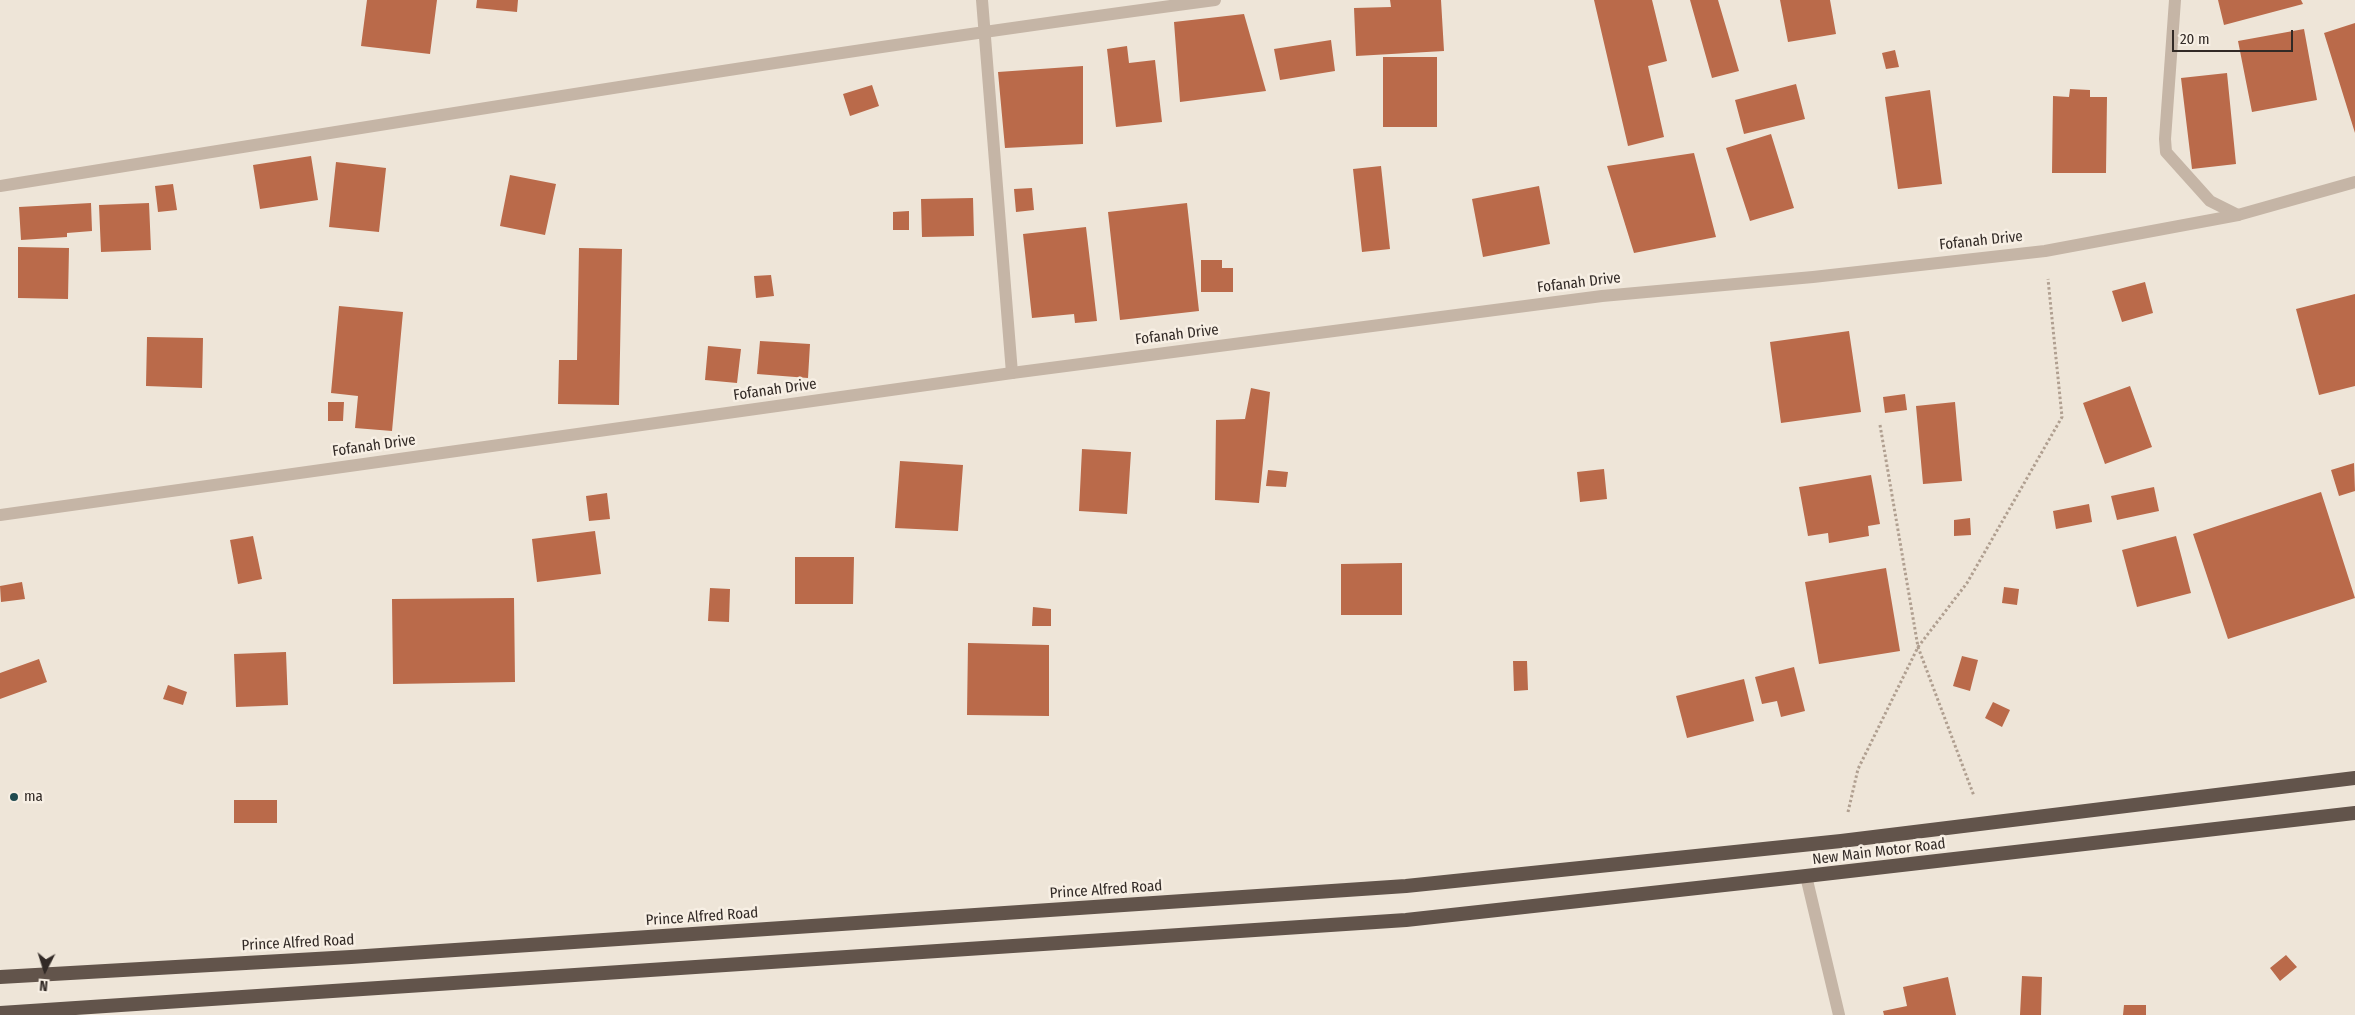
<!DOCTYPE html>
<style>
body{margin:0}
#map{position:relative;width:2355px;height:1015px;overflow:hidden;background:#eee5d8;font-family:"Fira Sans Condensed",sans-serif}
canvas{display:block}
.north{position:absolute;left:20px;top:945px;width:50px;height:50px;-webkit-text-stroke:4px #f7efe4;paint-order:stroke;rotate:185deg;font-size:14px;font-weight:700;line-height:20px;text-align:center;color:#322a26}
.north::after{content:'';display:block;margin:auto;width:18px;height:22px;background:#322a26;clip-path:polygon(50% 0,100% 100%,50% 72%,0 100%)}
.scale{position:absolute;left:2172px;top:30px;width:121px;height:22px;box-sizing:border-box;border:2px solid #322a26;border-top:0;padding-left:6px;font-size:15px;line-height:18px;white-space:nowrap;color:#322a26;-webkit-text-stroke:4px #f7efe4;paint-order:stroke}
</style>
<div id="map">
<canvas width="2355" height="1015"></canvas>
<div class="north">N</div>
<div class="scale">20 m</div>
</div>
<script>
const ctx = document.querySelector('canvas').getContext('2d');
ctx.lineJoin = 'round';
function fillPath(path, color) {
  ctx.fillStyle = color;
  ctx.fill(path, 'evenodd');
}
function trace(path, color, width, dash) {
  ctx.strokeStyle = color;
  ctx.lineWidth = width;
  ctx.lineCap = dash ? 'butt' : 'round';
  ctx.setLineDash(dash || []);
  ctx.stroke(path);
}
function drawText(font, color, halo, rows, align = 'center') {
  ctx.font = font + ' "Fira Sans Condensed",sans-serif';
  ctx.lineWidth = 5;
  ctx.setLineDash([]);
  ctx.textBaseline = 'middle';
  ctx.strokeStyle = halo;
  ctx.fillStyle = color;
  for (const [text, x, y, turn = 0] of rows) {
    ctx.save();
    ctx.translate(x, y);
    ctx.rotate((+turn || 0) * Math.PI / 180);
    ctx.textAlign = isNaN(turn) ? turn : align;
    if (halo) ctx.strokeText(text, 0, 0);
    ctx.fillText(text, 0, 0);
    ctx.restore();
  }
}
fillPath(new Path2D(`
 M367 0H437L430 54 361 46Z
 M477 0H518L517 12 476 8Z
 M1390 0H1441L1444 51 1356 56 1354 8 1391 7Z
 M1594 0H1652L1667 61 1648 66 1664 137 1628 146Z
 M1690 0H1718L1739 71 1712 78Z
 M1780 0H1830L1836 34 1788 42Z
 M2218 0H2301L2303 4 2224 25Z
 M1244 14 1266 91 1180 102 1174 22Z
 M2355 23V133L2324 33Z
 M2304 29 2317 100 2252 112 2238 41Z
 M1331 40 1335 71 1280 80 1274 49Z
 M1127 46 1129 63 1155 60 1162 122 1116 127 1107 49Z
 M1895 50 1899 67 1886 69 1882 53Z
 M1383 57H1437V127H1383Z
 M1083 66V144L1005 148 998 72Z
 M2227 73 2236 164 2192 169 2181 78Z
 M1796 84 1805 119 1744 134 1735 100Z
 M872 85 879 106 850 116 843 94Z
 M2070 89 2090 90V97H2107L2106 173H2052L2053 96 2069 97Z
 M1930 90 1942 184 1898 189 1885 97Z
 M1771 134 1794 208 1750 221 1726 148Z
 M1694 153 1716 237 1634 253 1607 166Z
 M311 156 318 200 260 209 253 165Z
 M336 162 386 168 379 232 329 227Z
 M1381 166 1390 249 1362 252 1353 169Z
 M510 175 556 184 545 235 500 226Z
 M173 184 177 210 158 212 155 186Z
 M1539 186 1550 244 1483 257 1472 199Z
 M1032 188 1034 210 1016 212 1014 189Z
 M973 198 974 236 922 237 921 199Z
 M91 203 92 231 67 233V237L21 240 19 207Z
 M149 203 151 250 101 252 99 205Z
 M1187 203 1199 311 1120 320 1108 212Z
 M909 211V230H893V212Z
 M1086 227 1097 321 1075 323 1074 314 1032 318 1023 234Z
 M18 247 69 248 68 299 18 298Z
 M579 248 622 249 619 405 558 404 559 360H577Z
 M1201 260H1222V268H1233V292H1201Z
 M771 275 774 296 756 298 754 276Z
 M2145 282 2153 313 2122 322 2112 291Z
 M2355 294V386L2319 395 2296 309Z
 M339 306 403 312 392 431 355 428 358 396 331 393Z
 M1849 331 1861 412 1781 423 1770 342Z
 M147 337 203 338 202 388 146 386Z
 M760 341 810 344 808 378 757 374Z
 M708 346 741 349 737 383 705 380Z
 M2130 386 2152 447 2105 464 2083 403Z
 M1251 388 1270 392 1259 503 1215 500 1216 420 1245 419Z
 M1905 394 1907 410 1885 413 1883 397Z
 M328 402H344L343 421H328Z
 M1955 402 1962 481 1923 484 1916 406Z
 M1082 449 1131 452 1127 514 1079 511Z
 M900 461 963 465 958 531 895 528Z
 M2354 463 2355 491 2339 496 2331 470Z
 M1604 469 1607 499 1580 502 1577 472Z
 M1268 470 1288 472 1286 487 1266 486Z
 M1871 475 1880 524 1868 526 1869 536 1829 543 1828 533 1808 536 1799 487Z
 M2154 487 2159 511 2117 520 2111 496Z
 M2321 492 2355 598 2228 639 2193 534Z
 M607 493 610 519 589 521 586 496Z
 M2089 504 2092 522 2056 529 2053 511Z
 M1970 518 1971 535 1954 536V520Z
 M595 531 601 574 537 582 532 539Z
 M253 536 262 579 238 584 230 540Z
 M2176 536 2191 593 2137 607 2122 550Z
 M795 557H854L853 604H795Z
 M1402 563V615H1341V564Z
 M1886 568 1900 651 1819 664 1805 582Z
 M22 582 25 599 1 602 0 586Z
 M2004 587 2019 589 2017 605 2002 603Z
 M710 588 730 589 729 622 708 621Z
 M514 598 515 682 393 684 392 599Z
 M1033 607 1051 609V626H1032Z
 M968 643 1049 645V716L967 715Z
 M286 652 288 705 236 707 234 654Z
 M1962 656 1978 660 1970 691 1953 686Z
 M39 659 47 682 0 699V673Z
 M1513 661H1527L1528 690 1514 691Z
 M1794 667 1805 711 1781 717 1777 701 1762 704 1755 677Z
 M1744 679 1754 721 1687 738 1676 696Z
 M168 685 187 692 183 705 163 699Z
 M1993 702 2010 710 2002 727 1985 718Z
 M234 800H277V823H234Z
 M2286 955 2297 967 2280 981 2270 968Z
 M2022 976 2042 977 2041 1015H2020Z
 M1948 977 1956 1015H1884L1883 1011 1907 1006 1903 987Z
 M2124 1005H2146V1015H2123Z`), '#ba6a4a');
trace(new Path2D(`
 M1880 425 1918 647 1974 796
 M1848 812 1858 769 1918 647 1967 583 2062 417 2048 279`), '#b09f90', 3, [2.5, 2.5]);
trace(new Path2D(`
 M982 0 1012 373
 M2175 0 2165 139 2166 152 2210 201 2238 215
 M0 186C405 121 809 54 1215 0
 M1806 876 1839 1015`), '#c5b5a6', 12);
trace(new Path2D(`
 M0 515 1012 373 1602 296 1813 277 2045 251 2238 215 2355 182`), '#c5b5a6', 12);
trace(new Path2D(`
 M0 977 351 957 1406 886 1841 841 2355 778
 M0 1013 1406 920 1806 876 2355 813`), '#62544b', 14);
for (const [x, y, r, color] of [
 [14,797,5,"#204a4f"]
]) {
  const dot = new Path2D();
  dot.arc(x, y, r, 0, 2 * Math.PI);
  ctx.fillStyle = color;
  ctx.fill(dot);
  trace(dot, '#f7efe4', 2);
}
drawText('15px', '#322a26', '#f7efe4', [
 ["Fofanah Drive",1981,241,-6],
 ["Fofanah Drive",1579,283,-7],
 ["Fofanah Drive",1177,335,-7],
 ["Fofanah Drive",775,390,-8],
 ["Fofanah Drive",374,446,-8],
 ["New Main Motor Road",1879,852,-7],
 ["Prince Alfred Road",1106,890,-4],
 ["Prince Alfred Road",702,917,-4],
 ["Prince Alfred Road",298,943,-3]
]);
drawText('15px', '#322a26', '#f7efe4', [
 ["ma",24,797]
], 'left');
</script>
